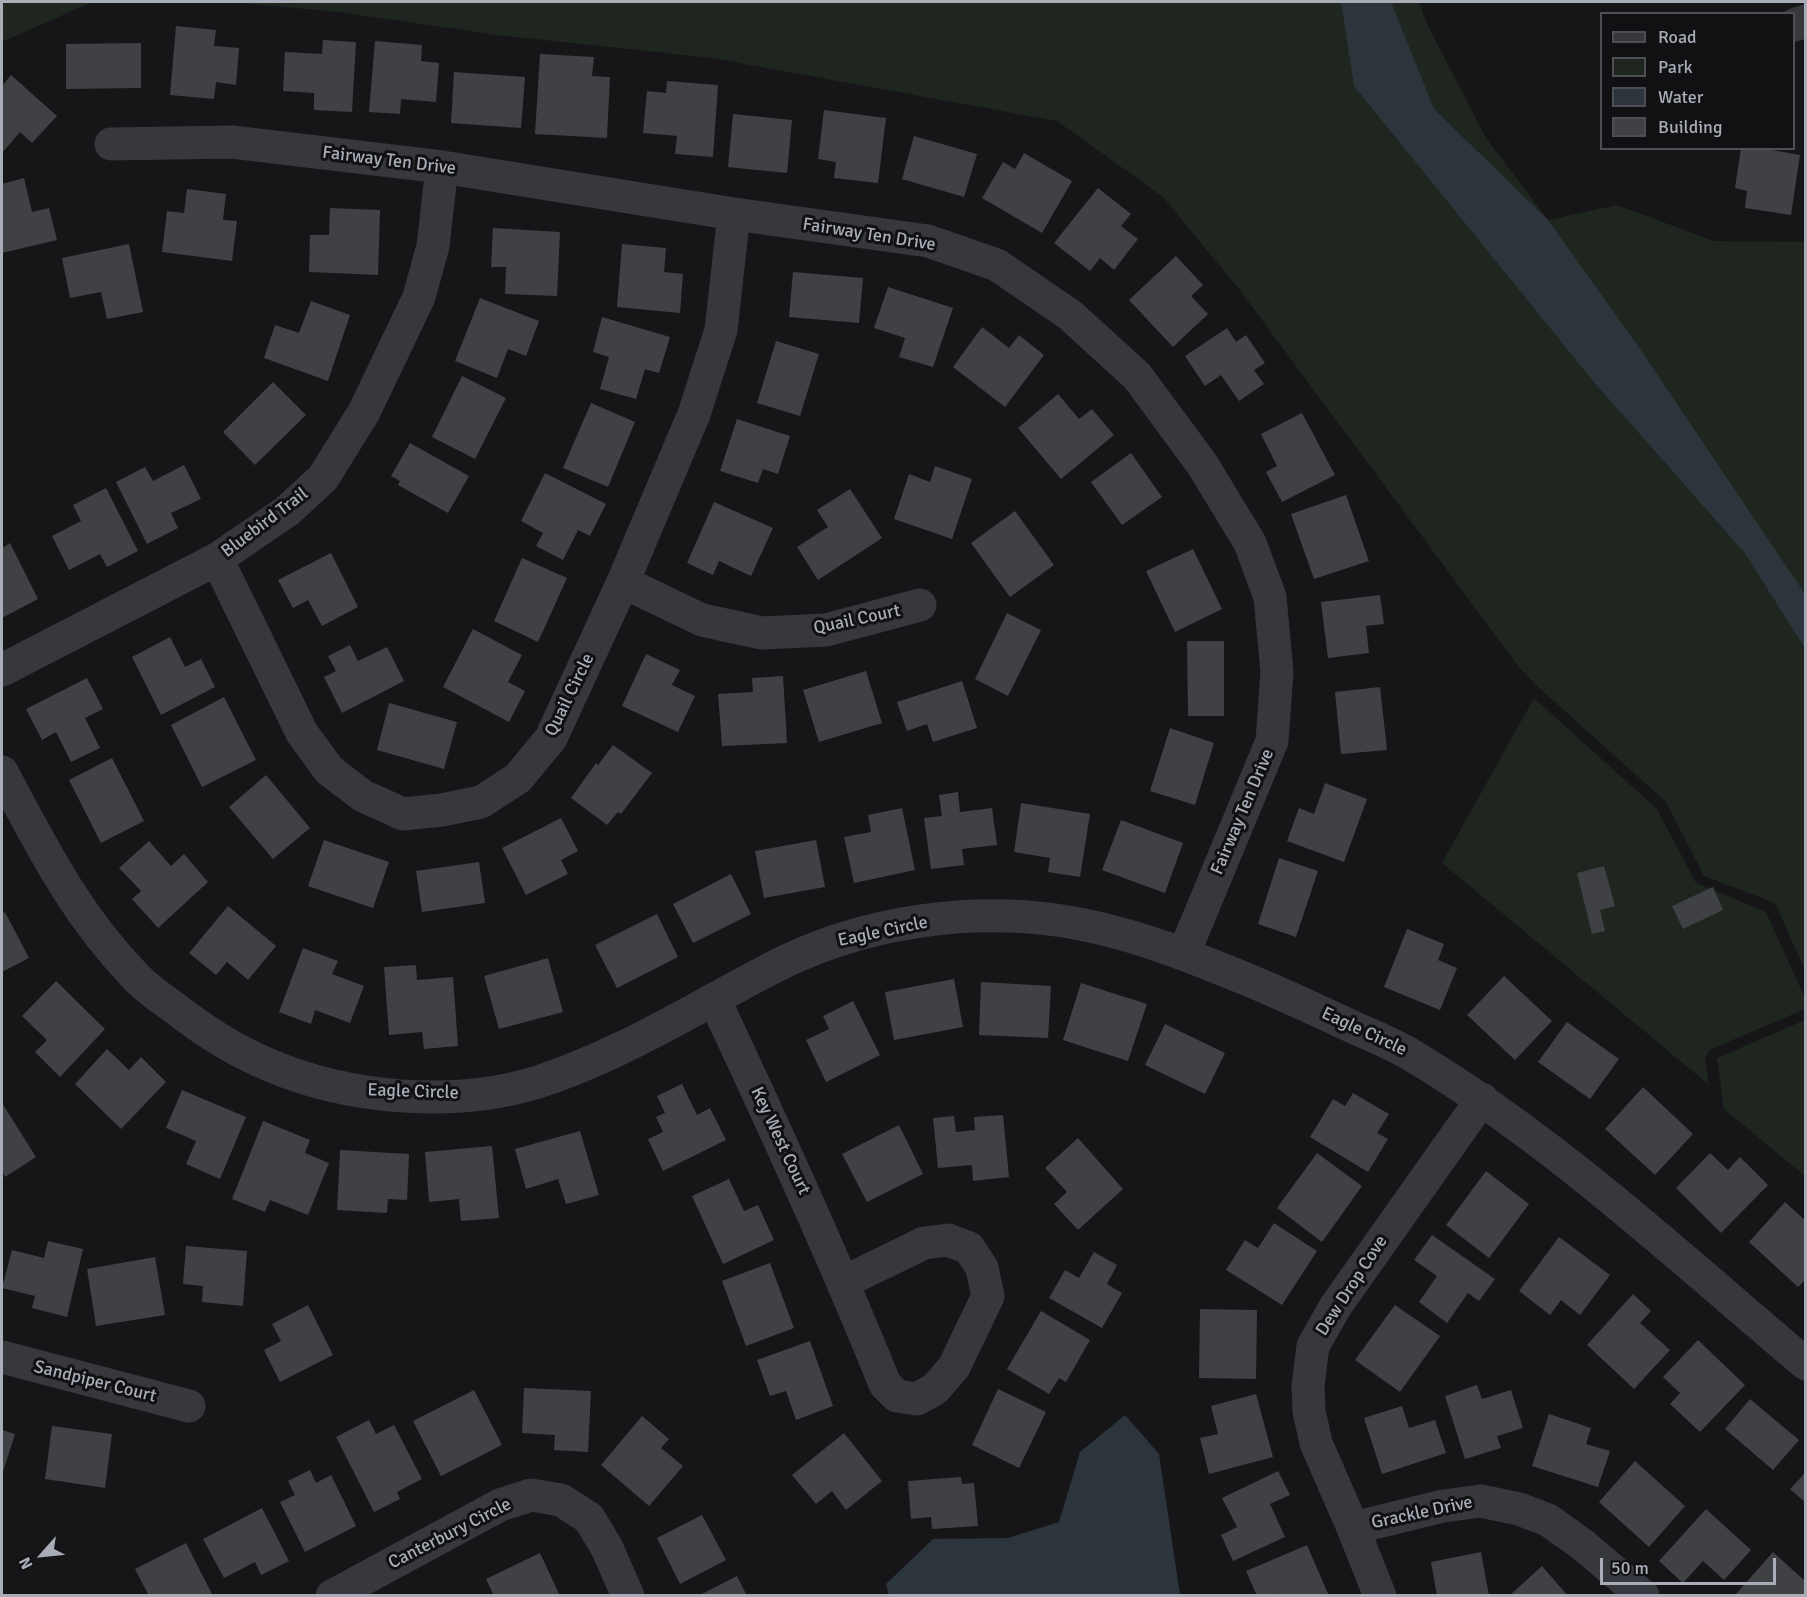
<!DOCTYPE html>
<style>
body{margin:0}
#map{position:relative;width:1807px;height:1597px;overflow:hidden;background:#161618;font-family:Signika,sans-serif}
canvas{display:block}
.frame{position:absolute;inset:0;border:3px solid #a8adb8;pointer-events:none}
.legend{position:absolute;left:1600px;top:12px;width:195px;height:138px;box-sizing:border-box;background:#111113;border:2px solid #4d4f55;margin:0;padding:8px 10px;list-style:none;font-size:18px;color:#a8adb8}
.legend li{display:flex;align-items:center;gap:12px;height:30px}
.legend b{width:30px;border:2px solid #4d4f55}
.north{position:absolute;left:12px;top:1525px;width:60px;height:60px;-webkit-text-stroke:4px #111113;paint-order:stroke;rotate:243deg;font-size:16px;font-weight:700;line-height:24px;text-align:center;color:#a8adb8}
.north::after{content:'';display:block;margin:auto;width:21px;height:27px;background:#a8adb8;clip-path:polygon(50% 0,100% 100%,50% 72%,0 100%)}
.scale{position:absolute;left:1600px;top:1558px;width:176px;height:27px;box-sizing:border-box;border:3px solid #a8adb8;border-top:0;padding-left:8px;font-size:18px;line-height:21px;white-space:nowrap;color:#a8adb8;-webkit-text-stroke:4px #111113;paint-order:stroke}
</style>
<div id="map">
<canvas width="1807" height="1597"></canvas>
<div class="frame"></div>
<ul class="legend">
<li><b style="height:8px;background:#37383d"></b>Road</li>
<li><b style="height:16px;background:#1e261f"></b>Park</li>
<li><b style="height:16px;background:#2c353c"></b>Water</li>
<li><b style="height:16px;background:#404145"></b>Building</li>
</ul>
<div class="north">N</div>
<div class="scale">50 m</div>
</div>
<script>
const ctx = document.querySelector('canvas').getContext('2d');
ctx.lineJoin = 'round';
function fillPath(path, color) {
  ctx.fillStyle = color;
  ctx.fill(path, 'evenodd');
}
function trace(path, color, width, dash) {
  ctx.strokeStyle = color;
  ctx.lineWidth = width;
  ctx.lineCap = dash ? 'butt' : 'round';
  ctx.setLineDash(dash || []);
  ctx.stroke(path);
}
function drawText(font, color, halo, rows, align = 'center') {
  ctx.font = font + ' Signika,sans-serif';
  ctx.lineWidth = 6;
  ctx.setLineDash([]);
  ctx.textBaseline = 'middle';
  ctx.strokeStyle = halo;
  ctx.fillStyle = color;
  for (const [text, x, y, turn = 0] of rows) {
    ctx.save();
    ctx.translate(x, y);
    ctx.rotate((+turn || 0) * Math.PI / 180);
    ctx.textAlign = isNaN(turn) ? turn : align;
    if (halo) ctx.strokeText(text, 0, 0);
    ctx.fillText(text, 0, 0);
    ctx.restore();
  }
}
fillPath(new Path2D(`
 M2 2H92L2 42Z
 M231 2H1419L1427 24 1486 138 1548 220 1617 205 1714 241 1805 242V970L1775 903 1704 876 1666 802 1538 687 1518 666 1239 289 1163 197 1057 121 712 58 497 35 338 12Z
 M1534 698 1657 809 1696 883 1766 912 1805 998V1009L1709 1050 1705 1060 1709 1085 1442 863Z
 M1805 1020V1176L1724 1109 1717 1058Z`), '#1e261f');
fillPath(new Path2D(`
 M1341 2H1391L1434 109 1548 220 1640 349 1805 594V648L1744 552 1593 381 1354 86Z
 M1125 1415 1159 1454 1180 1595H889L886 1584 933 1539 1008 1538 1059 1522 1080 1452Z`), '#2c353c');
fillPath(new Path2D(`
 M176 26 216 30 214 46 239 48 236 85 216 82 214 99 170 95Z
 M323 40 356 42 352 112 314 110V93L283 91 285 52 322 54Z
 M375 41 422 45 421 61 439 63 436 102 401 99 400 114 369 112Z
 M141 43V88L66 89V44Z
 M540 54 594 57 592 76 610 77 607 138 535 134Z
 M454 72 525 77 521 128 451 123Z
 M11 75 57 116 32 143 20 132 2 153V86Z
 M667 81 718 85 713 157 675 154 677 136 643 133 647 91 666 93Z
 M824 110 886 118 878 183 834 178 836 162 818 159Z
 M733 114 792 120 787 173 728 167Z
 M914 136 977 154 964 197 902 179Z
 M1741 148H1762L1800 155 1791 215 1745 208 1747 191 1735 188Z
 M1024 153 1072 181 1042 233 982 198 1003 162 1015 169Z
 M24 178 32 212 49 208 57 240 2 253V184Z
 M1098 188 1131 214 1121 226 1138 239 1114 270 1100 258 1090 271 1054 243Z
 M187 189 226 194 223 220 237 221 232 261 162 252 167 211 184 213Z
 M330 208 380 210 378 275 309 272 310 235H329Z
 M493 228 560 232 557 296 505 294 506 267H491Z
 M129 244 143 312 107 319 101 292 70 298 62 258Z
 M622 244 666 248 664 272 683 274 680 313 617 307Z
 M1176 256 1203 285 1191 296 1208 314 1173 347 1129 300Z
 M793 272 863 278 859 323 789 317Z
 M888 287 953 308 933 367 899 357 905 338 874 328Z
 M480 298 539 321 526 356 508 349 497 378 455 361Z
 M311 301 350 315 328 381 264 358 275 325 299 333Z
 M602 317 670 337 659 373 645 369 636 399 600 389 609 357 593 352Z
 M982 327 1009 348 1019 335 1044 355 1005 407 953 367Z
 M1227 328 1236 342 1246 335 1265 363 1254 370 1264 384 1239 401 1221 375 1205 386 1185 356Z
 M776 341 819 354 800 416 757 403Z
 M462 376 506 398 475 459 432 437Z
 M273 382 306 415 255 465 223 432Z
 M1058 394 1079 419 1092 409 1114 435 1061 479 1018 428Z
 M591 403 635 422 608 487 563 468Z
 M1302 413 1335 475 1282 502 1266 472 1277 466 1261 434Z
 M737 419 790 436 778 474 763 469 758 483 720 471Z
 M410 443 469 476 448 513 398 485 400 481 391 476Z
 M1131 453 1162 497 1122 525 1091 482Z
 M184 465 201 499 171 513 178 528 147 544 116 482 145 467 153 481Z
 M935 466 972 479 952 539 894 519 909 474 930 482Z
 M545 473 606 504 590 536 578 530 563 560 536 546 543 533 521 521Z
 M106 488 138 551 107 567 100 554 69 570 52 536 81 521 73 505Z
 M850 489 882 538 818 580 797 547 828 527 817 510Z
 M1346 495 1369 561 1314 579 1291 514Z
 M714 502 773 528 751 576 719 561 713 575 687 563Z
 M1015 511 1054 565 1010 597 971 543Z
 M10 543 38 599 2 618V548Z
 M1193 549 1222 609 1175 632 1146 571Z
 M331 553 358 607 322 626 308 600 293 608 278 580Z
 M522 558 567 578 538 642 494 621Z
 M1380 595 1384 624 1366 626 1369 653 1328 658 1321 602Z
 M1007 613 1041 630 1008 696 975 679Z
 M473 629 522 655 508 682 525 691 509 722 443 687Z
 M170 637 185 667 201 659 215 687 161 715 132 657Z
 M1187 641H1224V716H1188Z
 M350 645 358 661 387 647 404 681 342 713 324 677 336 671 328 656Z
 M646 654 680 670 672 685 695 696 678 732 622 706Z
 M866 671 882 723 819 742 803 690Z
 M783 676 787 743 722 746 718 694 753 692 752 678Z
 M87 678 103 709 85 718 100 748 71 762 56 732 42 740 26 709Z
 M962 681 977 728 933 742 927 724 907 731 897 702Z
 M1380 687 1387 750 1341 754 1335 692Z
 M224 697 256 760 202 787 171 725Z
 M389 703 457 722 444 769 377 750Z
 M1170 728 1214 743 1195 805 1150 791Z
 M613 745 652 773 621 814 618 812 607 825 571 798 596 763 598 765Z
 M112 758 144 821 101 843 69 780Z
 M266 775 310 828 273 859 229 807Z
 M1325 783 1367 799 1344 862 1287 841 1299 808 1314 814Z
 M958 792 960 812 992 808 997 845 962 849 964 865 931 869 924 818 942 816 939 795Z
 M1021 803 1090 814 1080 877 1048 872 1050 858 1014 852Z
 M902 808 915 870 854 883 844 837 871 832 868 815Z
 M561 818 578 851 561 860 568 874 526 895 502 848Z
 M1121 820 1183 843 1165 893 1102 870Z
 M324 840 389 862 373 908 308 886Z
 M816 840 825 887 764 898 755 851Z
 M149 841 171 866 184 854 208 882 158 928 132 899 141 891 119 868Z
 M1279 858 1318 871 1296 937 1258 924Z
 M479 862 485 903 422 912 416 871Z
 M1604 866 1615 906 1600 910 1605 931 1592 934 1577 873Z
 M731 874 751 914 693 943 673 904Z
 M1713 887 1723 910 1683 929 1672 906Z
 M228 906 276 946 248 980 227 962 216 975 189 953Z
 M5 912 29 958 2 972V913Z
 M657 914 678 957 617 988 595 945Z
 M1407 929 1444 944 1438 960 1457 968 1440 1010 1384 987Z
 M303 948 338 961 332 974 364 986 350 1023 315 1010 311 1024 279 1012Z
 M548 958 563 1012 499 1029 484 976Z
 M416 965 417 980 453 977 458 1046 424 1049 422 1032 389 1035 384 967Z
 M1504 976 1552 1021 1515 1060 1467 1015Z
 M954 979 963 1027 894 1040 885 992Z
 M56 981 105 1029 60 1077 35 1052 47 1040 22 1016Z
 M981 982 1051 986 1048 1038 979 1035Z
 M1081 983 1147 1004 1128 1061 1063 1040Z
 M853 1001 880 1055 826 1082 806 1040 829 1029 823 1016Z
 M1567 1022 1619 1059 1590 1099 1538 1062Z
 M1165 1024 1225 1053 1205 1094 1145 1065Z
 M107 1049 129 1070 141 1057 166 1082 121 1129 75 1084Z
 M682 1084 697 1115 710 1108 726 1140 663 1171 648 1139 663 1132 656 1117 665 1113 657 1096Z
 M1643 1087 1693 1134 1655 1175 1605 1129Z
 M182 1090 246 1117 220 1179 186 1164 196 1141 166 1128Z
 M1353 1093 1389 1114 1377 1133 1388 1139 1368 1172 1310 1137 1333 1099 1345 1106Z
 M2 1103 36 1157 5 1177 2 1171Z
 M1003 1115 1009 1177 973 1181 972 1165 938 1168 933 1118 954 1116 956 1132 975 1130 974 1117Z
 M263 1121 310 1140 305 1153 329 1163 308 1215 270 1200 265 1212 232 1199Z
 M899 1125 923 1174 867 1202 842 1154Z
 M580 1131 599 1195 566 1204 558 1179 526 1189 515 1149Z
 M1078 1138 1123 1189 1078 1230 1054 1204 1067 1192 1045 1168Z
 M492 1146 499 1218 461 1221 459 1199 429 1202 425 1152Z
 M340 1150 409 1154 407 1200 388 1199 387 1213 337 1210Z
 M1317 1153 1362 1186 1322 1242 1277 1208Z
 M1710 1153 1728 1170 1740 1157 1768 1185 1721 1233 1676 1188Z
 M1486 1171 1529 1204 1489 1258 1446 1225Z
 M729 1179 744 1211 758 1205 774 1240 723 1264 692 1196Z
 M1785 1202 1806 1221V1279L1798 1287 1749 1242Z
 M1274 1223 1317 1251 1282 1305 1226 1270 1245 1240 1258 1248Z
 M1432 1235 1495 1279 1479 1301 1468 1293 1447 1323 1419 1302 1437 1276 1414 1260Z
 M1559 1237 1610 1275 1580 1315 1561 1300 1550 1315 1519 1291Z
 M48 1241 83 1249 67 1317 32 1308 35 1296 2 1288 12 1250 44 1258Z
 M186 1246 247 1251 243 1306 202 1302 203 1286 183 1284Z
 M1094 1252 1117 1265 1107 1284 1122 1293 1102 1328 1049 1298 1065 1270 1079 1278Z
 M155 1257 165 1315 96 1326 87 1269Z
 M770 1263 794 1328 746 1346 722 1281Z
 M1633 1294 1651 1311 1640 1323 1670 1350 1634 1389 1587 1345Z
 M308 1305 333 1355 280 1382 264 1350 281 1341 272 1324Z
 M1395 1305 1440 1336 1400 1392 1355 1360Z
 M1200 1309 1257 1310 1256 1379 1199 1378Z
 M1041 1311 1090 1340 1066 1382 1059 1378 1049 1394 1007 1369Z
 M1698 1340 1745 1385 1700 1432 1670 1404 1680 1393 1663 1377Z
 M810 1341 833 1406 796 1420 786 1391 770 1396 757 1360Z
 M1477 1385 1482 1399 1511 1390 1523 1428 1497 1436 1501 1448 1465 1459 1445 1396Z
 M524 1388 591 1391 588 1452 554 1450 555 1435 522 1433Z
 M998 1389 1046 1412 1019 1468 972 1445Z
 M474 1390 502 1445 441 1476 413 1421Z
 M1256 1394 1273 1457 1209 1474 1200 1438 1218 1434 1211 1406Z
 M1750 1399 1799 1440 1773 1470 1725 1429Z
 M1402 1406 1409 1428 1435 1420 1446 1453 1382 1474 1364 1418Z
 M1549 1414 1591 1428 1586 1444 1610 1451 1598 1487 1532 1466Z
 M642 1416 669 1439 661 1448 683 1466 649 1506 601 1465Z
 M369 1420 376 1434 394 1425 422 1479 397 1492 400 1499 374 1512 336 1437Z
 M52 1426 112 1434 105 1488 45 1479Z
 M2 1430 15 1434 2 1475Z
 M844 1433 882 1481 846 1510 832 1491 816 1504 792 1475Z
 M1635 1461 1685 1506 1649 1547 1599 1502Z
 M310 1470 316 1483 331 1475 356 1526 305 1552 280 1502 295 1495 288 1481Z
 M1278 1471 1290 1495 1270 1504 1285 1537 1233 1561 1221 1535 1237 1527 1222 1498Z
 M1806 1472V1503L1790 1489Z
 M961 1477 962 1484 974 1483 978 1526 932 1529 931 1517 911 1519 908 1481Z
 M262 1508 289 1561 261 1575 255 1562 224 1578 203 1539Z
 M1706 1509 1751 1550 1724 1580 1703 1561 1683 1583 1659 1561Z
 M702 1515 726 1560 680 1584 657 1538Z
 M186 1543 213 1596H149L135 1569Z
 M1307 1545 1329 1596H1279L1278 1593 1272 1596H1257L1246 1571Z
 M1481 1552 1489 1596H1437L1431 1562Z
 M1773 1552 1806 1582V1596H1734Z
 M540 1553 560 1596H494L486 1579Z
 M1542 1566 1568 1596H1509Z
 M737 1576 747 1596H698Z`), '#404145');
trace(new Path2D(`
 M1794 25 1806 21
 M111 144 232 142 442 167 734 214 928 241 997 265 1070 315 1137 376 1202 464 1250 543 1270 597 1277 672 1272 741 1184 953
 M217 559 302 733 329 770 363 796 403 814 442 810 481 802 518 778 551 738 623 582 694 414 721 330 734 214
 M623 582 702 620 762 633 826 630 920 605
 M2 670 217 559 287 511 323 478 364 412 419 297 433 246 442 167
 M2 772C42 847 75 914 135 976 147 989 162 999 176 1009 204 1031 234 1050 267 1064 347 1099 454 1108 538 1082 565 1073 592 1062 617 1050 675 1023 729 989 786 961 868 922 967 908 1056 920 1127 930 1193 957 1258 984 1291 998 1323 1013 1355 1028 1375 1037 1395 1045 1413 1056 1556 1142 1679 1257 1806 1364
 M714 999C774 1126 832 1253 885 1384L897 1396 917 1399 935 1389 954 1367 988 1296 982 1268 969 1248 948 1240 924 1243 844 1282
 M2 1357 189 1406
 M1353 1528 1443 1506 1481 1501 1519 1509 1548 1520 1583 1545 1643 1596
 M332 1596 500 1505 531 1495 561 1500 589 1518 607 1548 628 1596
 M1380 1596 1353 1528 1316 1443 1309 1411 1308 1386 1313 1346 1335 1307 1482 1099`), '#37383d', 33);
drawText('18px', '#a8adb8', '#111113', [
 ["Fairway Ten Drive",389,161,7],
 ["Fairway Ten Drive",869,235,9],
 ["Bluebird Trail",265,523,-37],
 ["Quail Court",857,620,-12],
 ["Quail Circle",570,695,-64],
 ["Fairway Ten Drive",1243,812,-67],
 ["Eagle Circle",883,932,-12],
 ["Eagle Circle",1364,1032,25],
 ["Eagle Circle",413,1092,2],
 ["Key West Court",780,1141,65],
 ["Dew Drop Cove",1352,1286,-57],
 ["Sandpiper Court",95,1382,14],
 ["Grackle Drive",1422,1513,-12],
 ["Canterbury Circle",450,1534,-27]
]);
</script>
